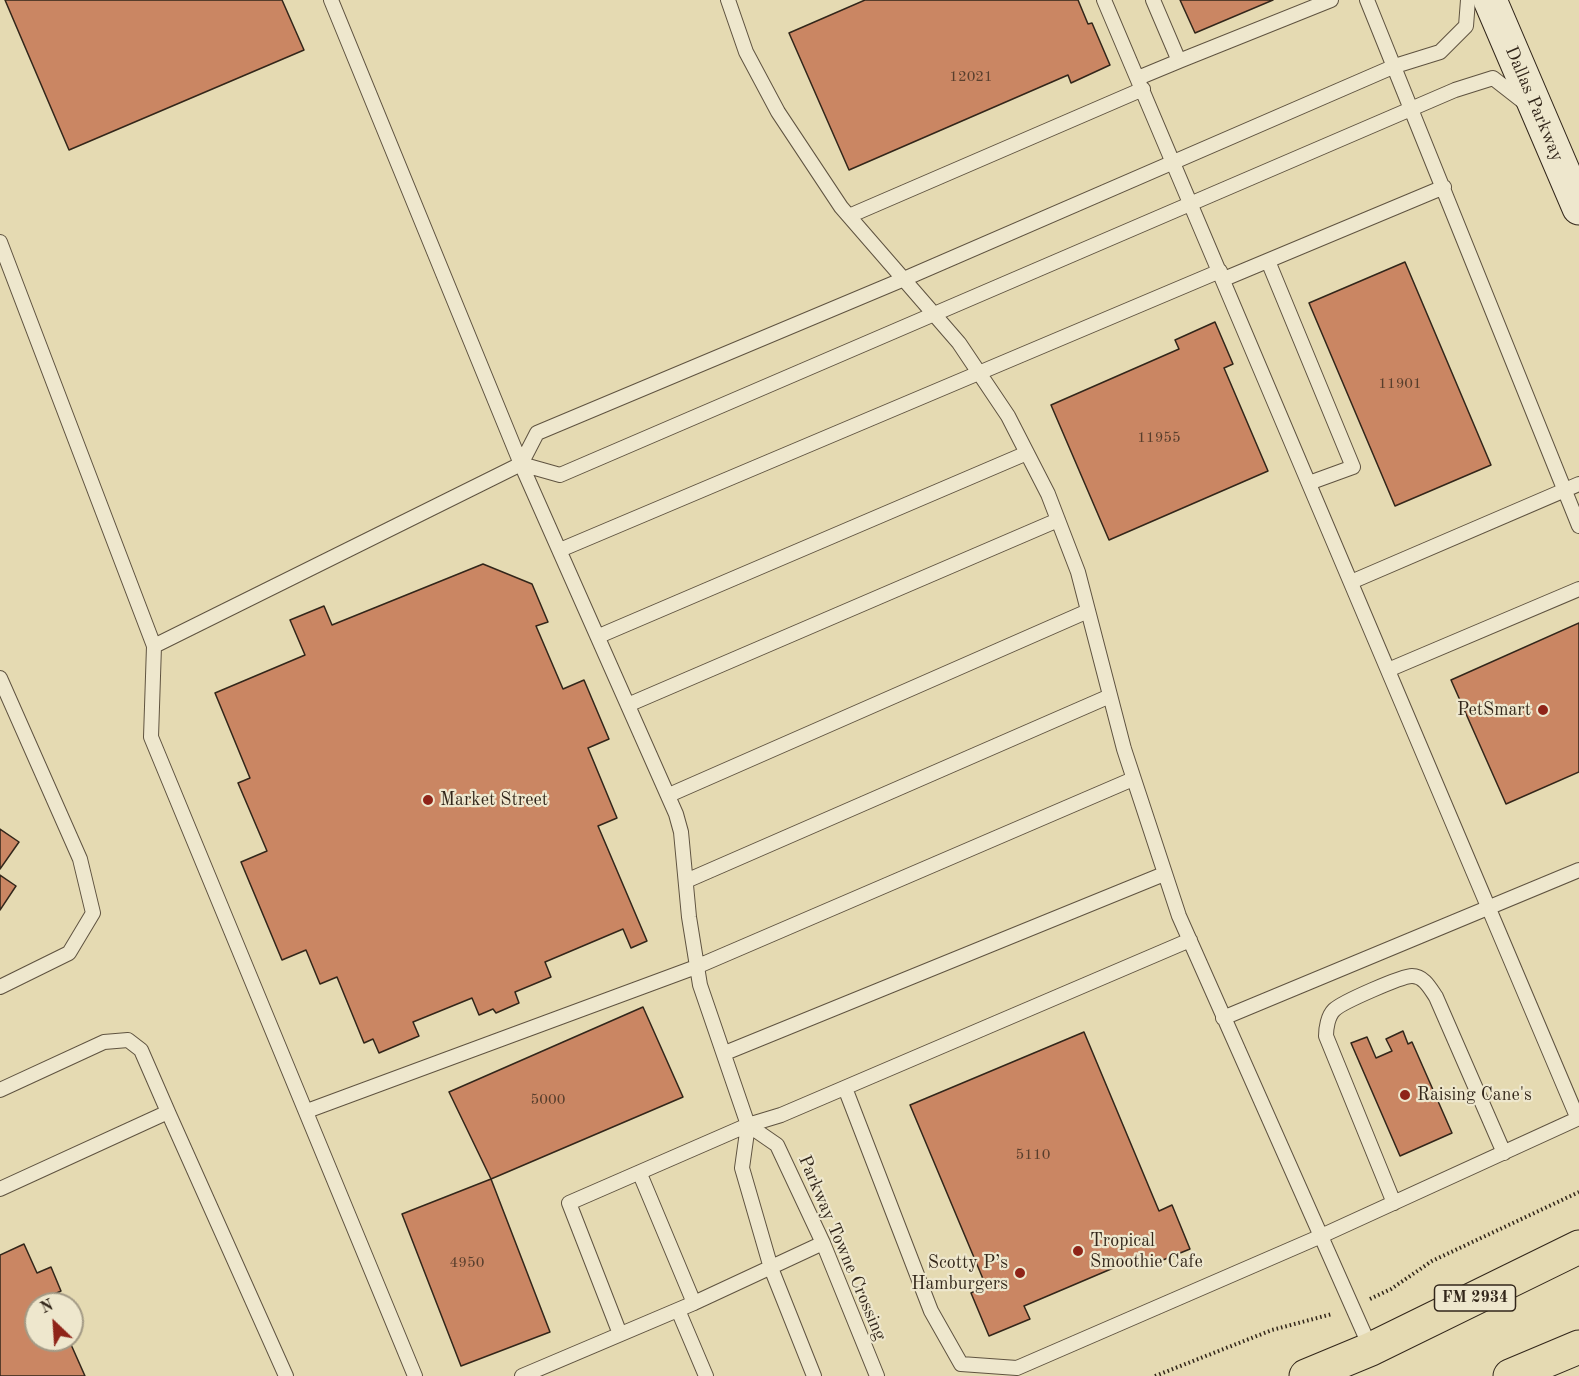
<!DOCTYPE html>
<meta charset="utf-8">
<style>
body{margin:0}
#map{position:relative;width:1579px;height:1376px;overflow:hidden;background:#e5dab2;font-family:"Old Standard TT",serif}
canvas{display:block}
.north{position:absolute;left:24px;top:1292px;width:60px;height:60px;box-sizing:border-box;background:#eee7cd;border:2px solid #a39a85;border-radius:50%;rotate:335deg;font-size:16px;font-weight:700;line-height:24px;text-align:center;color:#32261a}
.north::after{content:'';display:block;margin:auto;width:21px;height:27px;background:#8f2418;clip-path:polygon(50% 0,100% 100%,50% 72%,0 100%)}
</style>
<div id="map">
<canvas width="1579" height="1376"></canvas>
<div class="north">N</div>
</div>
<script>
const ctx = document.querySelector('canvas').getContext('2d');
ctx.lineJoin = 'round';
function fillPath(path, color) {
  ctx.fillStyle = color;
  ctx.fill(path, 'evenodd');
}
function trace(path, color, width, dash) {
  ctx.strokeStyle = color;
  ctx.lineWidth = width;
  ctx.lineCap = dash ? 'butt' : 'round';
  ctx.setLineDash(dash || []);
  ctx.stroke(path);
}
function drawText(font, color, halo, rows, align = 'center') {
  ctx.font = font + ' "Old Standard TT",serif';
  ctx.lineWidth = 4.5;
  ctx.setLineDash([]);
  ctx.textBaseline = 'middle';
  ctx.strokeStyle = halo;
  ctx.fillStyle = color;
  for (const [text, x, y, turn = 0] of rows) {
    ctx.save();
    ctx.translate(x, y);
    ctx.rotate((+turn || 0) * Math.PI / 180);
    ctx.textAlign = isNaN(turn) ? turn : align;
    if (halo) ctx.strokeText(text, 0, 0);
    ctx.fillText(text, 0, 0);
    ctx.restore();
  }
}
const building = new Path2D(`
 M5 0H282L304 50 69 150Z
 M865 0H1078L1088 24 1092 23 1110 65 1071 83 1068 75 849 170 789 33Z
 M1180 0H1273L1195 33Z
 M1405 262 1491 465 1395 506 1309 303Z
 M1215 322 1233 364 1224 368 1268 471 1109 540 1051 405 1179 349 1175 340Z
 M483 564 532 584 548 622 536 626 563 689 584 680 609 739 588 748 617 818 598 826 647 941 631 948 623 929 545 962 551 977 515 992 519 1003 496 1013 493 1009 479 1015 472 998 413 1022 419 1036 379 1053 373 1039 364 1043 337 977 320 984 306 950 282 960 241 862 267 851 238 783 250 778 215 693 305 655 290 620 324 606 332 625Z
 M1579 623V772L1506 804 1451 680Z
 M0 829 19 842 0 869Z
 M0 875 16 886 0 910Z
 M643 1007 683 1097 491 1179 449 1092Z
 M1403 1031 1408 1044 1412 1042 1452 1133 1400 1156 1351 1043 1367 1037 1376 1058 1392 1051 1386 1039Z
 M1084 1032 1159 1211 1172 1205 1190 1249 1148 1266 1144 1255 1024 1306 1030 1319 989 1336 971 1293 986 1286 910 1105Z
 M491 1179 550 1332 461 1366 402 1214Z
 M24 1244 37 1273 51 1267 61 1291 50 1296 53 1304H36V1340H69L85 1376H0V1255Z`);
fillPath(building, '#ca8663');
trace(building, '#32261a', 1.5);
const lane = new Path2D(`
 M728 0 746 52 778 112 841 207 959 343 1008 416 1048 494 1078 572 1124 749 1179 916 1371 1349
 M1104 0 1578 1119
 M1367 0 1579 526
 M1179 61 1331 0
 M1138 78 1179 61 1153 0
 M849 216 1143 89
 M0 242 154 646 521 464 331 0
 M1268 261 1353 467 1309 483
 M1224 279 1444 187
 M521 464 560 475 1455 90 1493 78 1525 103
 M521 464 537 433 904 279 1395 66 1440 52 1466 26 1468 0
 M521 464 676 814 681 832 689 917 700 985 748 1125 742 1168 771 1268 814 1376
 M560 550 1220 271
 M1351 582 1579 484
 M599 636 1027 453
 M154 646 151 737 415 1376
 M1388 670 1579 589
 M0 678 80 859 93 913 69 953 0 987
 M630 704 1058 520
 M669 795 1088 611
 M686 881 1110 696
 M1223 1018 1579 870
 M725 1053 1164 874
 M845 1088 931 1311 961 1364 1017 1368 1319 1237 1579 1118
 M0 1090 104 1042 128 1040 141 1050 168 1112
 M307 1111 696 967 1133 779
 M748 1125 777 1145 823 1243 877 1376
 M640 1174 694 1303
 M0 1189 168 1112 286 1376
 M1394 1203 1326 1036C1326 1028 1328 1016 1334 1010 1342 1002 1402 976 1412 976 1424 976 1430 988 1436 997L1504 1153
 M678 1310 706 1376
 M620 1334 569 1203 748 1125 781 1115 1190 940
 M522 1376 694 1303 823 1243`);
const secondary = new Path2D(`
 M1490 0 1579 208`);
const primary = new Path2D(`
 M1306 1376 1371 1349 1579 1247
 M1510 1376 1579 1347`);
trace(lane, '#5f5340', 16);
trace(secondary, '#32261a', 35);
trace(primary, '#32261a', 35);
trace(new Path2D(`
 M1370 1299 1391 1289 1432 1261 1579 1192
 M1155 1376 1272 1330 1332 1314`), '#32261a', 4, [1.5, 3]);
trace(lane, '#eee7cd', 14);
trace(secondary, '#eee7cd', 33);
trace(primary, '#e5dab2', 33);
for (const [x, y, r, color] of [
 [1543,710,6,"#8f2418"],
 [428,800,6,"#8f2418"],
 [1405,1095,6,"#8f2418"],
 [1078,1251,6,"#8f2418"],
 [1020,1273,6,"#8f2418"]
]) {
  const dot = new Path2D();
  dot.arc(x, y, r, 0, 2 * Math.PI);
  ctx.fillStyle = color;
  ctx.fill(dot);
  trace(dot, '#eee7cd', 2);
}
drawText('15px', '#583e2c', null, [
 ["12021",971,77],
 ["11901",1400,384],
 ["11955",1159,438],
 ["5000",548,1100],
 ["5110",1033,1155],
 ["4950",467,1263]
]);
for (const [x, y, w] of [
 [1475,1298,81]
]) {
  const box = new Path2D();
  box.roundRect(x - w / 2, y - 13, w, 26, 4.5);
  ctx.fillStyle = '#eee7cd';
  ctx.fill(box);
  trace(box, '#32261a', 1.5);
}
drawText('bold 16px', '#32261a', null, [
 ["FM 2934",1475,1298]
]);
drawText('18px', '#32261a', '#eee7cd', [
 ["Dallas Parkway",1534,104,67],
 ["Parkway Towne Crossing",842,1248,67]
]);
drawText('18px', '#32261a', '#eee7cd', [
 ["PetSmart",1531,710,"right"],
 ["Market Street",440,800],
 ["Raising Cane's",1417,1095],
 ["Tropical",1090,1241],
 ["Smoothie Cafe",1090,1262],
 ["Scotty P’s",1008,1263,"right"],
 ["Hamburgers",1008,1284,"right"]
], 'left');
</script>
